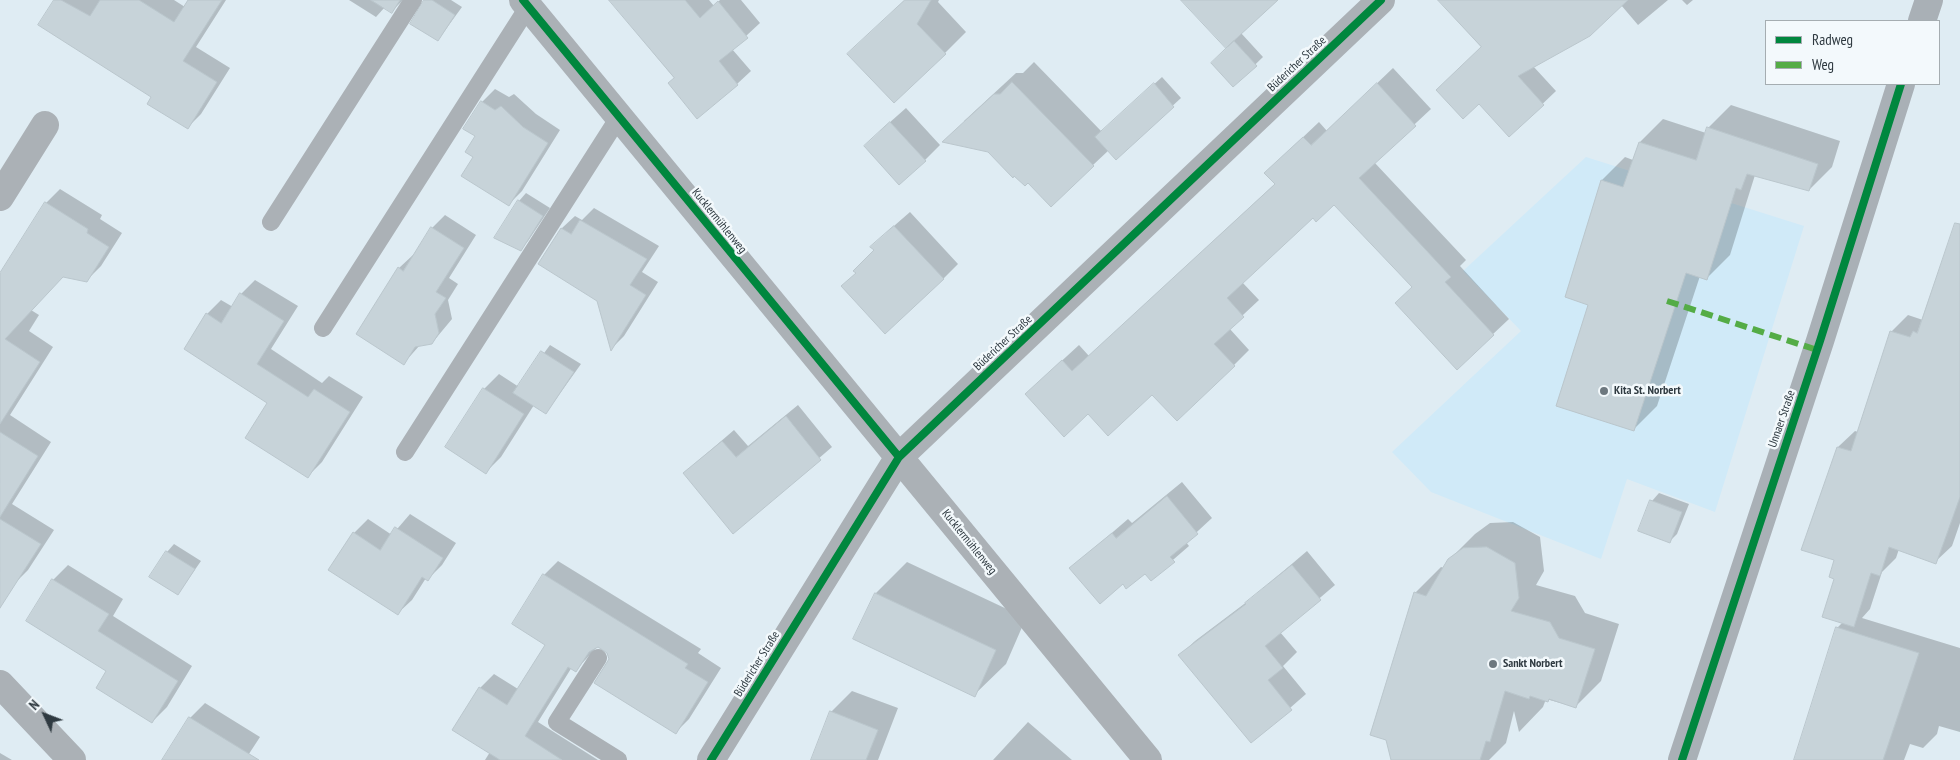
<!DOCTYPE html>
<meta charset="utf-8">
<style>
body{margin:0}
#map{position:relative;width:1960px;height:760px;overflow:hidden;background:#dfecf3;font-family:"PT Sans Narrow",sans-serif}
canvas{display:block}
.legend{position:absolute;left:1765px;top:20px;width:175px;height:65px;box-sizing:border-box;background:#f3f9fc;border:1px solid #a5adb1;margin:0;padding:6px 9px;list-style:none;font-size:15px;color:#2f3a41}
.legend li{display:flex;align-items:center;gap:10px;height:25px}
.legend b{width:25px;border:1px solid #a5adb1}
.north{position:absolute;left:20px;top:690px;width:50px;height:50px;-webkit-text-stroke:4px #f3f9fc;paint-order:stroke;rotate:313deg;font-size:14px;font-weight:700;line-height:20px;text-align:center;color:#2f3a41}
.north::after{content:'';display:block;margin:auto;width:18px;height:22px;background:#2f3a41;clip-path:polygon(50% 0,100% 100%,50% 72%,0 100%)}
</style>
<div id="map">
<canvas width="1960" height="760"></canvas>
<ul class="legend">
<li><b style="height:6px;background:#00873e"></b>Radweg</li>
<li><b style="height:6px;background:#54ac46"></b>Weg</li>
</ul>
<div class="north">N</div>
</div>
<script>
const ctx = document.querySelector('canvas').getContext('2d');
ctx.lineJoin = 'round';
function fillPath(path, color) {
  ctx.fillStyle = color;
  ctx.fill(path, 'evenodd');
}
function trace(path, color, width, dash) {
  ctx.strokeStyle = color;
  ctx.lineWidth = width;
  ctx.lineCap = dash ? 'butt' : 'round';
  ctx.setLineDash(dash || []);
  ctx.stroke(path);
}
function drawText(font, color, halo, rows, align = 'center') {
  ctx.font = font + ' "PT Sans Narrow",sans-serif';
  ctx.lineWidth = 5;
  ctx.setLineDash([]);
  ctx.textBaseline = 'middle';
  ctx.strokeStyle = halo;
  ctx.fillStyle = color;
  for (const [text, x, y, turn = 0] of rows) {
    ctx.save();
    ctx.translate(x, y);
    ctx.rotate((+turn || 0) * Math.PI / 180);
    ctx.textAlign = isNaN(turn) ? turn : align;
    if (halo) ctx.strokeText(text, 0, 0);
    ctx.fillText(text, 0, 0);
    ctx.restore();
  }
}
fillPath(new Path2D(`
 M1586 157 1804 226 1715 512 1627 479 1601 559 1431 492 1392 452 1521 331 1463 271Z`), '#d0eaf8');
fillPath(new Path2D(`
 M55 0H174L185 7 189 0H226L196 47 230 68 201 114 187 128 153 97Z
 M349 0H403L392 11 385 7 376 17Z
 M425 0H451L462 7 438 40Z
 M611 0H709L714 6 720 0H741L760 23 732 49 751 71 737 84 675 77Z
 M905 0H939L938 2 966 32 945 53 849 54Z
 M1182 0H1275L1241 33 1263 57 1233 86 1228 48Z
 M1451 0H1668L1638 25 1621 5 1533 66 1556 91 1510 135 1483 47Z
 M1682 0H1693L1687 5Z
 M1034 62 1102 132 1162 77 1181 98 1116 158 1109 150 1093 165 1028 181 964 121 1016 73H1023Z
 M1393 68 1431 109 1374 162 1466 260 1460 266 1509 319 1457 368 1413 287 1334 203 1313 216 1242 282 1259 300 1229 328 1249 350 1234 365 1088 412 1042 379 1079 345 1089 356 1276 183 1282 157 1319 122 1327 131Z
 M495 89 509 97 514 94 536 114 560 130 522 191 509 204 475 156 482 102Z
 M1731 105 1840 141 1832 167 1809 190 1755 175 1730 255 1707 278 1700 276 1657 406 1634 429 1590 304 1602 180 1625 157 1633 160 1640 142 1663 119 1706 133 1708 128Z
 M906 108 940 145 925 160 880 131Z
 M60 189 102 215 100 219 122 233 101 266 87 280 63 276 31 310 39 315 29 331 53 347 10 415 51 442 12 504 54 530 28 570 14 584 0 575V299L46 203Z
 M526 193 550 208 528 241 521 249 519 201Z
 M594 208 659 246 642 272 658 282 624 336 612 348 598 300 539 264 562 228 575 216 582 220Z
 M910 212 958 264 943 279 875 250 887 232Z
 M445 215 476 235 449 278 458 284 448 300 452 319 432 343 420 345 404 363 399 268 413 255 414 256 432 228Z
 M1960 237V523L1952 546 1935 562 1899 549 1896 558 1882 572 1870 609 1862 618 1960 648V732L1939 726 1937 734 1923 748 1910 744 1904 760H1795L1837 628 1843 622 1836 560 1802 549 1838 447 1855 431 1858 432 1891 332 1908 315 1923 320Z
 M255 280 298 306 271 349 322 383 329 376 363 397 322 462 308 476 269 403 207 314 221 300 233 307 241 294Z
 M550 345 581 364 546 413 534 405 501 457 486 472 484 389 499 374 519 387Z
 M798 405 832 447 733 532 684 473 734 430 748 446Z
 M1182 482 1212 518 1186 542 1189 546 1151 579 1146 572 1123 583 1071 568 1128 519 1132 523Z
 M1659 493 1689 504 1677 534 1669 542 1652 501Z
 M410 514 456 543 442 565 428 579 426 578 412 600 398 613 354 533 368 519 392 535Z
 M1513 522 1540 537 1544 571 1536 585 1575 596 1585 613 1619 624 1601 681 1575 707 1546 699 1543 707 1519 732 1514 711 1506 743 1489 760H1392L1387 739 1371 734 1416 592 1441 567 1444 568 1449 560 1475 534 1490 523Z
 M174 544 201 561 178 594 167 552Z
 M1307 551 1335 585 1280 632 1297 652 1283 666 1306 694 1251 742 1180 655 1195 641 1252 598Z
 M558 561 701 649 698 653 721 668 689 719 675 733 610 658 604 648 597 647 576 670 572 667 538 722 598 760H485L490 752 480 688 494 674 518 689 547 645 544 575Z
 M907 562 1026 618 1006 664 974 695 855 638 876 593Z
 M68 565 123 599 113 616 192 666 167 707 152 722 108 671 53 580Z
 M852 691 898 708 878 760H812L831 712Z
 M205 703 260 737 245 760H168L165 758 190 718Z
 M1028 722 1072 760H993Z
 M0 753 12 760H0Z`), '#0003');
const building = new Path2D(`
 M54 0H61L90 16 100 0H139L174 22 188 0H222L183 61 217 82 188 129 147 104 151 97 38 25Z
 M371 0H400L392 13Z
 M424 0H432L455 15 438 41 410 24Z
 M609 0H685L700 18 718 1 748 38 719 61 738 85 697 119 668 83 674 78Z
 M905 0H931L917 24 946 54 894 103 847 54Z
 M1181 0H1278L1226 48Z
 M1438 0H1628L1590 36 1518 76 1544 105 1509 137 1479 104 1463 119 1436 90 1481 47Z
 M1234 41 1257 66 1233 87 1211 63Z
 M1012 82 1094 166 1051 207 1028 183 1025 186 1014 176 1013 178 988 152 942 142 994 94H1000Z
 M1154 83 1174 107 1116 160 1095 137Z
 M1377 83 1416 126 1359 178 1451 277 1445 282 1494 335 1457 370 1395 303 1412 287 1334 205 1316 222 1313 218 1227 298 1244 317 1214 344 1235 366 1177 421 1152 395 1108 436 1088 414 1064 437 1025 394 1062 360 1072 371 1275 184 1264 173 1303 137 1311 145Z
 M481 101 495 110 501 106 523 127 548 143 509 206 461 176 473 157 465 152 475 136 463 129Z
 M890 122 926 161 899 185 864 146Z
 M1707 127 1818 164 1809 191 1747 174 1741 190 1736 188 1707 280 1686 273 1634 431 1556 406 1588 305 1565 297 1601 180 1623 187 1639 142 1696 160Z
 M518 200 543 216 521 251 494 238Z
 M45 202 88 229 87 233 109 247 87 282 63 277 5 339 40 362 0 424V273Z
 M580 220 647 259 630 285 646 295 611 351 597 301 538 264 561 228 571 234Z
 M1955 223 1960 224V497L1936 564 1889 547 1880 576 1871 573 1854 627 1822 617 1834 579 1829 577 1834 560 1801 550 1837 447 1851 451 1890 331 1910 337 1913 331 1917 333Z
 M894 226 944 279 885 334 841 286 856 273 853 271 874 250 870 247Z
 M431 227 464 248 436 292 446 298 435 314 439 333 432 344 415 347 404 365 356 334 398 267 403 271Z
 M240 293 284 321 257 364 308 397 314 389 350 412 308 478 245 438 267 403 184 349 206 313 221 323Z
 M541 351 574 372 546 414 513 393Z
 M483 388 524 414 486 474 445 447Z
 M786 416 821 460 733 534 683 473 722 441 736 457Z
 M0 432 38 456 0 517Z
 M1167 496 1198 534 1170 557 1175 562 1151 581 1145 574 1126 589 1123 584 1100 604 1069 568 1112 533 1116 538Z
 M1650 500 1682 512 1670 543 1638 531Z
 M0 519 41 544 0 608Z
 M395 527 443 558 428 581 422 577 398 615 328 570 353 532 380 550Z
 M1487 547 1515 563 1519 598 1511 611 1550 622 1559 638 1595 649 1576 708 1549 699 1548 702 1530 696 1529 699 1505 691 1490 742 1486 741 1480 760H1391L1386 740 1370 735 1414 592 1426 596 1448 559 1463 548Z
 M166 551 195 569 178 595 149 577Z
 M1292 565 1321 600 1265 646 1283 668 1268 680 1292 710 1251 743 1178 655 1246 604 1245 603Z
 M543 574 688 664 685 668 708 682 676 734 594 683 609 659 607 653 598 647 589 652 576 672 568 667 525 736 562 760H500L452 730 479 687 507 705 545 645 512 624Z
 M52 579 109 614 98 631 178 681 152 723 96 688 106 671 26 621Z
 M875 593 996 650 975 697 853 639Z
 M1836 627 1919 653 1883 760H1794Z
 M830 711 878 730 866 760H811Z
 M189 717 259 760H162Z`);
fillPath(building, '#c7d3d9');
trace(building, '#bac6cc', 1);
trace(new Path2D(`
 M271 222 413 0
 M323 328 528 7
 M405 452 619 117
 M598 658 557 722 618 760`), '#abb1b6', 18);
trace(new Path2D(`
 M523 0 1148 760
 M0 197 45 125
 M0 684 72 760
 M711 760 899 457 1381 0`), '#abb1b6', 28);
trace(new Path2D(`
 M1922 21 1929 0
 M1682 760 1820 341 1901 84`), '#a9b0b6', 28);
trace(new Path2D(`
 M1667 301 1817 350`), '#54ac46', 6, [12, 6]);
trace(new Path2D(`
 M523 0 899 457
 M711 760 899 457 1381 0
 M1682 760 1820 341 1901 84`), '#00873e', 8);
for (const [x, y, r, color] of [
 [1604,391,5,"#6d787f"],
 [1493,664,5,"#6d787f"]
]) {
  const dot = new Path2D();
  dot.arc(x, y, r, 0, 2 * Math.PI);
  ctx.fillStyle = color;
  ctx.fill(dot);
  trace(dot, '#f3f9fc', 2);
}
drawText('12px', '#2f3a41', '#f3f9fc', [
 ["Büdericher Straße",1297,64,-43],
 ["Kucklermühlenweg",719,221,51],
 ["Büdericher Straße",1003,343,-43],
 ["Unnaer Straße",1782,419,-71],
 ["Kucklermühlenweg",969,542,51],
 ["Büdericher Straße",757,664,-58]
]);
drawText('bold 12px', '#2f3a41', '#f3f9fc', [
 ["Kita St. Norbert",1614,391],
 ["Sankt Norbert",1503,664]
], 'left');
</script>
